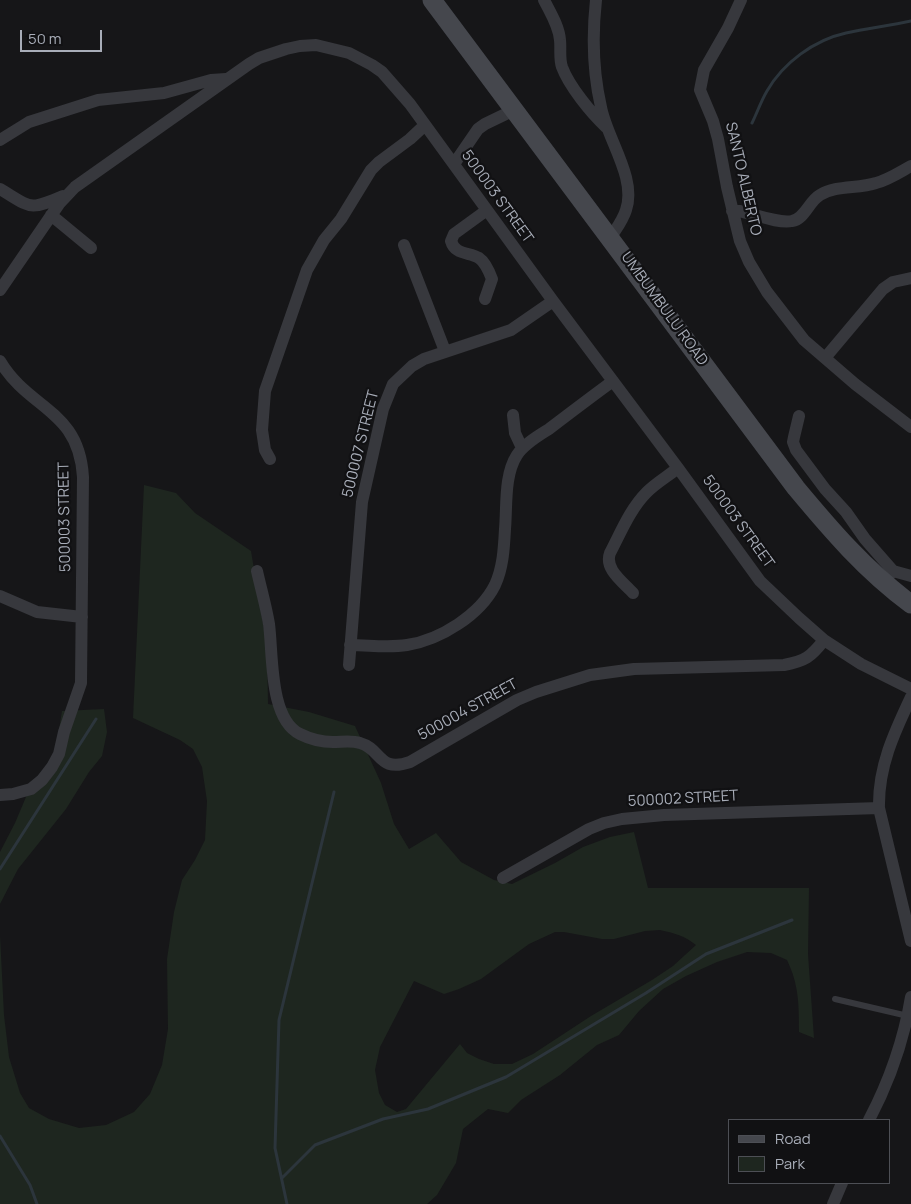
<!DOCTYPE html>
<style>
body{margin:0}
#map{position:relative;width:911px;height:1204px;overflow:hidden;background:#161618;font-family:Manrope,sans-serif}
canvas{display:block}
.legend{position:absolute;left:728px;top:1119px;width:162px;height:65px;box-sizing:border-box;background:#111113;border:1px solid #4d4f55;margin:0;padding:6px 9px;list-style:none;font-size:15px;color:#a8adb8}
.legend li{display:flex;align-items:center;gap:10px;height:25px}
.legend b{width:25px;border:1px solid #4d4f55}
.scale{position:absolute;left:20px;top:30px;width:82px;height:22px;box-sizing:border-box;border:2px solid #a8adb8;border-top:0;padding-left:6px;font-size:15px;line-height:18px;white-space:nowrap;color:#a8adb8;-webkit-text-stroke:4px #111113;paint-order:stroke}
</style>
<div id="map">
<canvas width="911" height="1204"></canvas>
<ul class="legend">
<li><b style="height:6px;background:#45474d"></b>Road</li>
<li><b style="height:14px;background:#1e261f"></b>Park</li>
</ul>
<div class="scale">50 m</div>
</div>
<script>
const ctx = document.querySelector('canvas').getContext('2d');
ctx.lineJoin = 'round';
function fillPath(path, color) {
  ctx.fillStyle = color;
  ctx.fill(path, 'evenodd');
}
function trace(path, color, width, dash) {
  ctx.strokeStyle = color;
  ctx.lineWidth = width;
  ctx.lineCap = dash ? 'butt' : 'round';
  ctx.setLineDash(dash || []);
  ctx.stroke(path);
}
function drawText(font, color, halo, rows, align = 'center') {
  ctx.font = font + ' Manrope,sans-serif';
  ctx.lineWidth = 4.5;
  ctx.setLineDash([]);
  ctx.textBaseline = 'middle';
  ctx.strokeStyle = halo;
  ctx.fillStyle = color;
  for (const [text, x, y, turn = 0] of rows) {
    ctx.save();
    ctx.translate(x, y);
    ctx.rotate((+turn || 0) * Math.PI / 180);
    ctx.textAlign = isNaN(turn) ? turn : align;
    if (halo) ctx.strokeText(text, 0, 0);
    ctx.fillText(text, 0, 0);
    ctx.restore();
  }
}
fillPath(new Path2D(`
 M144 485 176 493 195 513 251 551 267 647 268 704 309 712 355 726 381 783 394 824 409 849 436 833 461 862 494 880 512 884 555 863 583 847 610 837 634 832 648 888H809L808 954 814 1038 799 1032C799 1005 799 985 787 960L771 953 747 952 717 962 686 976 663 989 639 1011 619 1035 597 1045 560 1075 521 1100 508 1113 488 1109 463 1129 456 1163 437 1195 427 1204H0V935L4 1015 9 1057 20 1093 29 1108 49 1119 79 1128 106 1125 134 1112 150 1094 162 1065 168 1029 167 959 174 912 182 880 195 860 205 840 207 801 202 767 193 749 180 740 133 718ZM660 930C674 933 685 936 696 945L673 966 652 980 591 1016 533 1054 512 1064H494L479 1059 467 1053 460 1044 406 1109 397 1112 385 1105 379 1093 375 1070 380 1047 414 981 444 994 459 989 481 979 529 944 555 932H564L602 939H614L645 931Z
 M104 709 107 732 102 756 89 772 66 809 18 869 0 904V852L15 823 26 797 55 755 62 711Z`), '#1e261f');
trace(new Path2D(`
 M752 123C757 113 761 101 767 91 783 63 814 40 846 33 868 28 889 26 911 21
 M0 869 96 719
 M0 1136 30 1185 37 1204
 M282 1178 315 1145 383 1119 428 1109 506 1077 646 993 706 954 792 920
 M287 1204 275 1148 279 1020 334 792`), '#2c353c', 3);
trace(new Path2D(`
 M835 999 908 1016`), '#37383d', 6);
trace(new Path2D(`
 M544 0C550 12 559 26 560 40 561 49 559 58 562 67 569 86 591 113 606 127
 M596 0C592 36 593 72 601 107 607 139 637 178 626 210 623 220 616 229 611 237
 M741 0 728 28 704 70 700 90 713 121 718 139 727 187 740 241 749 262 767 292 804 340 855 384 911 427
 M0 140 29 122 98 100 164 93 211 80 226 79
 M454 164 478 129 485 124 514 110
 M0 189C32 208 28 211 63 196
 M732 211H739C754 214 779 224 792 221 805 219 809 201 820 195 836 185 858 189 876 183 888 180 900 172 911 166
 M51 215 91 248
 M404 245 445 351
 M0 290 59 204 75 187 249 64 259 58 286 49 300 46 316 45 349 53 372 65 382 72 410 104 553 301 678 468 760 581 799 618 824 640 861 664 911 689
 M485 299 492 279C489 271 485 262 479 258 469 252 455 255 451 241L454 234 487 210
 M825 358 883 289 893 282 911 278
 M0 361C29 410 79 409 83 477L81 683 64 732 59 754 52 767 42 780 31 789 13 794 0 795
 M513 415 515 433 522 448
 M799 416 794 437 793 442 796 450 825 489 846 512 865 539 893 571 883 582
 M270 459 265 450 262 430 265 391 307 270 324 240 341 219 371 170 379 162 410 139 425 125
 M257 571C261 589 266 606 269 624 273 654 269 719 300 734 310 739 322 742 333 742 342 742 351 740 360 743 382 749 378 773 410 762L517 700 536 692 590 675 634 669 784 665C805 661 811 657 824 640
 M893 571 911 576
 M633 593C623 582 604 569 610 553 621 532 630 509 647 492 656 483 668 476 678 468
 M0 596 37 612 82 617
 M350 645C369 645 388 648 407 645 440 640 480 615 495 585 503 568 504 548 505 529 507 506 504 475 517 455 524 444 538 436 549 429 570 413 591 397 613 381
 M349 665 362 502 383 409 393 384 412 366 424 359 511 330 553 301
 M911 697C894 733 878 767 879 808L911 941
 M503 878 589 829 604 823 622 819 664 815 879 808
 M869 1120C889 1082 904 1039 911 997
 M833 1204 842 1183`), '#37383d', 12);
trace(new Path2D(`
 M432 0 796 488C831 530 866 571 911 604`), '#45474d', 19);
drawText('15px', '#a8adb8', '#111113', [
 ["SANTO ALBERTO",743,179,77],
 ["500003 STREET",497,197,54],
 ["UMBUMBULU ROAD",664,309,54],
 ["500007 STREET",361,444,-76],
 ["500003 STREET",65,517,-91],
 ["500003 STREET",738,522,54],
 ["500004 STREET",468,710,-29],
 ["500002 STREET",683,799,-3]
]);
</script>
